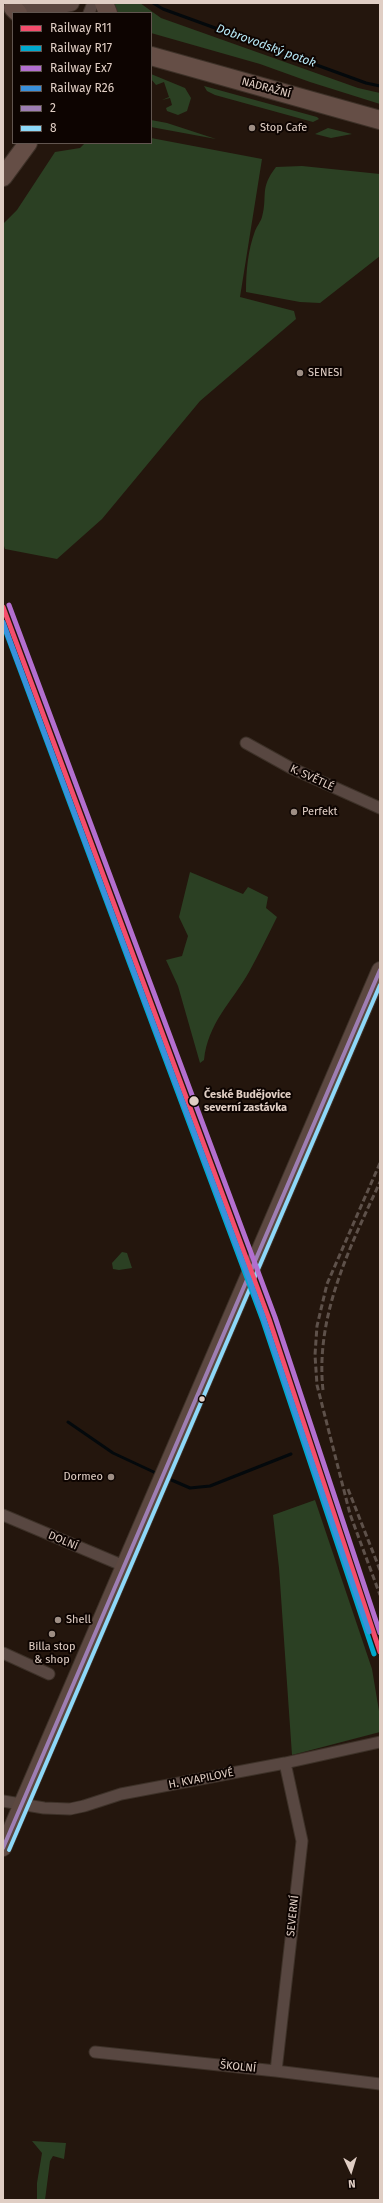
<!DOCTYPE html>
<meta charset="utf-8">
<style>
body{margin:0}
#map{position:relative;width:383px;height:2203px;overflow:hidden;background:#24160d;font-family:"Fira Sans",sans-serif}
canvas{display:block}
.frame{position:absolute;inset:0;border:4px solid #e0cec4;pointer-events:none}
.legend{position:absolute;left:12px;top:12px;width:140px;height:132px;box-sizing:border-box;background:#0d0401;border:1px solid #61554f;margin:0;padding:5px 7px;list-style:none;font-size:12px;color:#e0cec4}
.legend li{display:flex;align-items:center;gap:8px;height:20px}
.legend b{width:20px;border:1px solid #61554f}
.north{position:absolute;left:331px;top:2151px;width:40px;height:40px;-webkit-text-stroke:3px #0d0401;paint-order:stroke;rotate:176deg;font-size:11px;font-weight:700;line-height:16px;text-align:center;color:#e0cec4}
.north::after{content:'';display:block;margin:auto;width:14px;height:18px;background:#e0cec4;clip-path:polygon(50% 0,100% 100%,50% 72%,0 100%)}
</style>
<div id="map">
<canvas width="383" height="2203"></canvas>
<div class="frame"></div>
<ul class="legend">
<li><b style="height:5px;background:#f44d6c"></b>Railway R11</li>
<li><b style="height:5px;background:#00a9ce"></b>Railway R17</li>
<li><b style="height:5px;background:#b36fd0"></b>Railway Ex7</li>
<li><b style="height:5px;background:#3a90db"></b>Railway R26</li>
<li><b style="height:5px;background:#9e7eb3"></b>2</li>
<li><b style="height:5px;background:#8dd8f8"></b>8</li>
</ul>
<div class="north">N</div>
</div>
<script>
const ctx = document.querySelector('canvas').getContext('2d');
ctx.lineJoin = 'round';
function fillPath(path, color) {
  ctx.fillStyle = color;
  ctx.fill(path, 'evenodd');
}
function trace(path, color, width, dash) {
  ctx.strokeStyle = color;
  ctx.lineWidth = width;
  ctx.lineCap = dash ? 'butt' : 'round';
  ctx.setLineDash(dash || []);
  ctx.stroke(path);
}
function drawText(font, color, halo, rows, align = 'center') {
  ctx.font = font + ' "Fira Sans",sans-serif';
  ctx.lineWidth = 4;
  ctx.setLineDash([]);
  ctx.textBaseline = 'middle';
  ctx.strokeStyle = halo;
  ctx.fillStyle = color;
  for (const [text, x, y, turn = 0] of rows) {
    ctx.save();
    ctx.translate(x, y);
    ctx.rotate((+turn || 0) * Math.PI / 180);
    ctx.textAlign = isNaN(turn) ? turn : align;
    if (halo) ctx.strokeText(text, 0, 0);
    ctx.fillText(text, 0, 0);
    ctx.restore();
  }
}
fillPath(new Path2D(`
 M112 3H140L161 18 358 88 380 93V104L310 82 260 64 151 33V13H115Z
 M151 74 185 88 191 98 187 111 178 115 167 111 166 108 172 105 170 98 162 100 169 97 164 82 156 85 151 79Z
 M204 86 317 117 319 119 313 122 215 95 207 91Z
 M151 120 167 123 216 139 151 127Z
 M328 128 352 134 331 138 315 134Z
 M151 138 262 159 240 297 294 311 296 319 200 401 102 519 57 559 5 549 3 543V224L17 210 55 152 80 148 85 143H151Z
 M302 166 380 174V256L320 303 300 302 246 292C246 271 248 250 255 231 257 226 261 221 262 217 268 195 259 189 276 167Z
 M190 872 243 894 248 887 268 897 266 908 277 917C268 935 259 954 249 972 231 1003 208 1023 204 1060L200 1063 178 986 166 960 182 956 188 936 179 917Z
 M122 1252 127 1253 132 1268 119 1270 113 1269 112 1263Z
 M315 1500 372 1669 380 1717V1732L292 1755 279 1568 273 1515Z
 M32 2141 66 2143 64 2159 53 2156 50 2161 45 2200H37V2183L42 2153Z`), '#2b4023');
trace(new Path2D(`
 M153 3 163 9 366 83 380 86
 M68 1422 113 1453 158 1474
 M167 1478 190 1488 210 1486 291 1454`), '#04090c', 3);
const minor = new Path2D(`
 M89 13 93 3
 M246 743 291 768 380 808
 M3 1515 124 1566
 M3 1653 49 1674
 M3 1801 44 1808 70 1809 84 1806 121 1794 285 1763 380 1742
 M95 2052 276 2071 380 2084
 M276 2071 302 1841 285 1763`);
const secondary = new Path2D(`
 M13 8 39 10 71 3
 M3 1848 380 970`);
const primary = new Path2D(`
 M104 3 108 13
 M13 8 18 13
 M151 56 380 120
 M3 177 28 143`);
trace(minor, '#3d3128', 13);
trace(secondary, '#3d3128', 18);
trace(primary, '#3d3128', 20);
trace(minor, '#584741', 11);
trace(secondary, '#5c4841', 16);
trace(primary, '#654e46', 18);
trace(new Path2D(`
 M380 1163 327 1284 317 1326 315 1355 317 1385 350 1514 380 1595
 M323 1390C315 1316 350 1247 380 1182
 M348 1489 380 1570`), '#5e514a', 3, [6, 3]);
trace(new Path2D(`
 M3 1848 380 970`), '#9e7eb3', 4);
trace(new Path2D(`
 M9 1850 380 985`), '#8dd8f8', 4);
trace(new Path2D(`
 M3 607 269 1319 380 1652`), '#f44d6c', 5);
trace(new Path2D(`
 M3 624 263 1321 374 1654`), '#00a9ce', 5);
trace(new Path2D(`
 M9 605 275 1317 380 1633`), '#b36fd0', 5);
trace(new Path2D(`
 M3 622 263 1316 369 1632`), '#3a90db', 5);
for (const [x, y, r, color] of [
 [252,128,4,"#9e8e84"],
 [300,373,4,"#9e8e84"],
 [294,812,4,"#9e8e84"],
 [194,1101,5.5,"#e0cec4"],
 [202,1399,3.5,"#e0cec4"],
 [111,1477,4,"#9e8e84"],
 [58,1620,4,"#9e8e84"],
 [52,1634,4,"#9e8e84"]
]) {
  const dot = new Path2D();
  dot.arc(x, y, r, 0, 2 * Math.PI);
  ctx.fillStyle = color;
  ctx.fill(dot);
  trace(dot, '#0d0401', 1.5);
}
drawText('11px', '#e0cec4', '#0d0401', [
 ["NÁDRAŽNÍ",266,88,15],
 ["K. SVĚTLÉ",312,778,25],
 ["DOLNÍ",63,1541,23],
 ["H. KVAPILOVÉ",201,1779,-11],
 ["SEVERNÍ",293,1916,-84],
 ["ŠKOLNÍ",238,2067,6]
]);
drawText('11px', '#e0cec4', '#0d0401', [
 ["Stop Cafe",260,128],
 ["SENESI",308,373],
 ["Perfekt",302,812],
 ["Dormeo",103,1477,"right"],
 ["Shell",66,1620],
 ["Billa stop",52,1647,"center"],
 ["& shop",52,1660,"center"]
], 'left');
drawText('bold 11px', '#e0cec4', '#0d0401', [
 ["České Budějovice",204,1095],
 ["severní zastávka",204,1108]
], 'left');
drawText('italic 12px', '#b7e8f6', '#0d0401', [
 ["Dobrovodský potok",266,46,20]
]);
</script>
